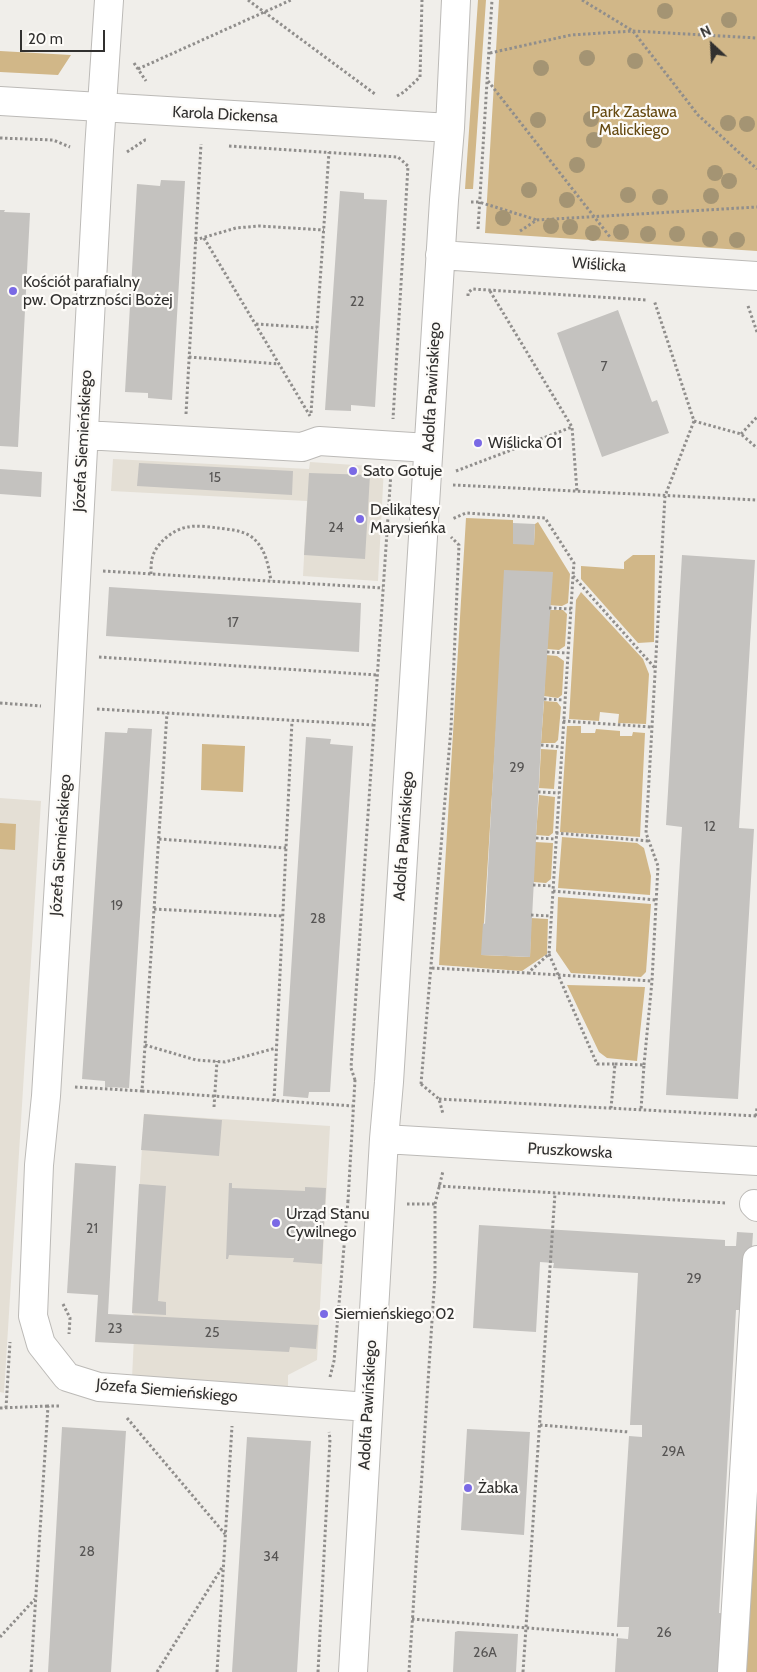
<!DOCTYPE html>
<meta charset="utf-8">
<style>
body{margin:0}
#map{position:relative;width:757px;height:1672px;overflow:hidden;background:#f0eeea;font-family:Cabin,sans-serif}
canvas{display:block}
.north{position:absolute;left:687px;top:20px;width:50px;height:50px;-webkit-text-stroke:4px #fdfbf8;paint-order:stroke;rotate:335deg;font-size:14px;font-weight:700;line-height:20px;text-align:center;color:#31302f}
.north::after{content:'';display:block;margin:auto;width:18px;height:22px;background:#31302f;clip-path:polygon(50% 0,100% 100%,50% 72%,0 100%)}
.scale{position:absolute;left:20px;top:30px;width:85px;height:22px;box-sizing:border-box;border:2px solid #31302f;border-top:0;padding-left:6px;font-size:15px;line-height:18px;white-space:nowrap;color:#31302f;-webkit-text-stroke:4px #fdfbf8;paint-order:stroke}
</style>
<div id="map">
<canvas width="757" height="1672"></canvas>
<div class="north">N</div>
<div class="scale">20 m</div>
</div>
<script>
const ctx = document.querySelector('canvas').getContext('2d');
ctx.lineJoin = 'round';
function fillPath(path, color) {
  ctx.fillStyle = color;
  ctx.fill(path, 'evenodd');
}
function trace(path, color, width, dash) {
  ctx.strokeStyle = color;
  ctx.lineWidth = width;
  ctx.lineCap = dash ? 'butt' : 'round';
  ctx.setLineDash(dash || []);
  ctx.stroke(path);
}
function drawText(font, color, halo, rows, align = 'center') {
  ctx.font = font + ' Cabin,sans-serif';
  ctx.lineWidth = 4.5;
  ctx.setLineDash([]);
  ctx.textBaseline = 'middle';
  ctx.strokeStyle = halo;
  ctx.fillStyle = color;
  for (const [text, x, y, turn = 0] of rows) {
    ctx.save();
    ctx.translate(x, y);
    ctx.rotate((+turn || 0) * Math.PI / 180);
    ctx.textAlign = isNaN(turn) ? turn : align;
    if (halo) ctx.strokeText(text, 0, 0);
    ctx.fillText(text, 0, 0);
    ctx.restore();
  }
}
fillPath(new Path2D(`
 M113 459 309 469 310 462 384 467 378 581 303 576 307 501 111 491Z
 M0 798 41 801 4 1393 0 1392Z
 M144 1114 330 1126 317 1360 288 1375V1389L132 1378 135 1316 132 1313Z`), '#e4dfd5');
fillPath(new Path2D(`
 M478 0H486L473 189H465Z
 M499 0H757V251L485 233Z
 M0 51 71 55 58 75 0 72Z
 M466 518 513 520V544H534L535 524 538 522 570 574 568 603 562 606 504 602 482 955 530 957 531 918 548 919 547 954 522 971 439 965Z
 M633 555H655L654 642 638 643 581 579V566L624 569V562Z
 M581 592 643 659 649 674 646 724 618 723 619 714 600 712 599 721 569 719 576 600Z
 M549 610H563L567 614 565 646 559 650 547 649Z
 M546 655 557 656 564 661 562 695 558 698 544 696Z
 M544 701 557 702 561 707 558 740 555 743H541Z
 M567 726H581V733H595L596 729 620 731V736H632L633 732 645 733 640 837 560 832Z
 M202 744 245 746 243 792 201 790Z
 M541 749 557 750 554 789 539 788Z
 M539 795 555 797 553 833 549 836 536 835Z
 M0 823 16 824 15 850 0 849Z
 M562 837 637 843 644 848 651 876 650 895 558 888Z
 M535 842 553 843 551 879 546 883 533 882Z
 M558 897 651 904 646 972 641 977 571 973 556 951Z
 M567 985 645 987 637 1061 607 1058 599 1052Z
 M757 1394V1672H740Z`), '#d1b788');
fillPath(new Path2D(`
 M161 180 185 181 172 400 148 398V393L125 392 137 184 160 186Z
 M340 191 364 193V199L387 200 375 407 351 405V411L325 410Z
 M0 210H5L4 212 30 213 18 447 0 446Z
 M618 310 652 402 657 400 669 433 602 457 557 333Z
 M139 463 293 471 292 495 137 486Z
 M0 469 42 472 41 497 0 494Z
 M309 473 370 475 365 559 304 555Z
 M513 523 535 524 534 545 513 544Z
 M682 555 755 560 739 828 754 829 738 1099 666 1095 682 827 666 825Z
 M504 570 553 572 541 743 530 957 481 955 483 923 485 924Z
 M109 587 361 603 359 652 106 636Z
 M128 728 152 729 129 1088 105 1087V1081L82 1079 105 732 127 733Z
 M306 737 331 739 330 744 353 746 330 1092H309L308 1098 283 1096Z
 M144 1114 222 1120 219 1156 141 1150Z
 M75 1163 116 1166 108 1314 318 1325 316 1349 290 1347 289 1352 95 1342 98 1295 67 1293Z
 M229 1183H232V1188L305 1191V1187L326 1188 322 1264 293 1262 294 1258H289L229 1255 228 1259H226Z
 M139 1184 166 1186 158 1301 166 1302V1315L132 1313Z
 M479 1225 725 1240V1246H736L737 1232 753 1233 748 1310H736L719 1613 731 1614 727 1672H615L617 1638 628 1639 629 1627H617L629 1436 642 1437V1425H630L638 1273 553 1268 554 1263 540 1262 536 1332 473 1328Z
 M62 1427 126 1431 111 1672H48Z
 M467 1429 530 1432 524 1535 461 1530Z
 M247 1437 311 1441 297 1672H232Z
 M458 1631 518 1634 516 1672H453L455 1632Z`), '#c4c2bf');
const minor = new Path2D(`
 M109 0 99 150 66 766 46 1096 39 1165 33 1316 41 1344 67 1377 99 1387 368 1407
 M0 101 450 128
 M440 255 757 276
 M84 435 302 447 319 441 428 448
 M384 1139 757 1161
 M754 1204 757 1207
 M353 1672 384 1139 389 1082 444 200 450 128 456 0
 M732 1672 757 1260`);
trace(minor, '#bcbab7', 30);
trace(new Path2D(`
 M248 0 375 94
 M582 0 633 31 698 115 757 169
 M490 53 571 35 633 31 757 38
 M134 63 146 81
 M138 69 291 0
 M488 81 610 237
 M397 96 404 92 420 77 422 0
 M0 138 53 140 70 147
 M229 146 398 157 408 166 393 419
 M127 152 145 140H147
 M471 202H479L537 220
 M478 229 492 0
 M520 231 537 220 757 207
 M204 238 310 416
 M195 240 236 228 259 226 324 230
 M490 291 572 427 577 491
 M468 296V293L472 289 647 300
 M748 306 757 332
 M256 324 317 328
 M189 357 279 364
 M311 413 329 152
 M186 414 201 144
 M694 421 741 434 757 448
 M741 434 757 417
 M456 471 572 427
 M453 485 757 500
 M103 571 383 588
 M151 574C151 569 151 563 152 559 155 544 173 529 188 527 197 525 209 527 218 528 232 530 247 530 257 542 266 552 269 568 271 581
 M573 576 655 668
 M549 608 571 609
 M547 652 567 653
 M99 657 377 675
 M544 699 564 700
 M0 703 41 706
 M97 709 373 725
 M563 721 652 727
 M541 745 561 747
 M538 792 559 793
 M556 833 649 841
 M536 838 556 839
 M159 839 286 848
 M533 885 553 886
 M553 891 656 900
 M154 909 282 916
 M531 915 551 916
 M549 954 597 1064H615L611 1108
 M432 968 528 973 549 954 573 576 574 563 545 518 466 513 452 519
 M528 973 652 981
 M145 1045 196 1060 225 1062 276 1048
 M615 1064 644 1065 641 1110
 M644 1065 652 981 658 866 646 833 665 496 694 421 654 300
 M355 1080 351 1068 391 472
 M421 1084 451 728 459 545 451 537
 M421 1084 439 1099 443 1114
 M75 1087 142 1091 167 713
 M142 1091 353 1106
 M439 1099 757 1116
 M274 1101 292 721
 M214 1107 217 1061
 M756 1116 757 1108
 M438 1186 727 1203
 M349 1201H348L355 1080
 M407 1204H435V1275L409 1672
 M435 1204 443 1171
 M63 1304 70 1318 69 1334
 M330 1377 334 1361 348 1201
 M0 1408 48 1406
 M6 1408 10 1342
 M127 1418 225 1534
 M540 1425 629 1432
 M412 1619 618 1635
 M0 1637 35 1599
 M31 1672 48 1406H60
 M157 1672 223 1566
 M217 1672 232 1426
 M318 1672 330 1439 329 1432
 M523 1672 555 1193`), '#908e8c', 3, [2.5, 2.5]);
trace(minor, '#fff', 28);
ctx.fillStyle = '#a49473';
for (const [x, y] of [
 [665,11],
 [729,20],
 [587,58],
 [635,61],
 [541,68],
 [591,119],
 [538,120],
 [728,123],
 [747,124],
 [594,140],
 [577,165],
 [715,173],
 [729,181],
 [529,190],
 [628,195],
 [711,196],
 [660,197],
 [567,200],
 [503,218],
 [551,226],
 [570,227],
 [621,232],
 [593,233],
 [648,234],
 [677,234],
 [710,239],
 [737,240]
]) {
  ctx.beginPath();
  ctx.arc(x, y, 8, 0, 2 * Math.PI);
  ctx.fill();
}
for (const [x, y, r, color] of [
 [13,291,5,"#7a69e5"],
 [478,443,5,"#7a69e5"],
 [353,471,5,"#7a69e5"],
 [360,519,5,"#7a69e5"],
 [276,1223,5,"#7a69e5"],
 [324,1314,5,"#7a69e5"],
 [468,1488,5,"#7a69e5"]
]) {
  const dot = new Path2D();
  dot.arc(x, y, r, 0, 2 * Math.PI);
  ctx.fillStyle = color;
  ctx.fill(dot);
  trace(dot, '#fdfbf8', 2);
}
drawText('14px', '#565453', null, [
 ["22",357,302],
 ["7",604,367],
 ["15",215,478],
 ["24",336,528],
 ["17",233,623],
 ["29",517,768],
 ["12",710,827],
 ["19",117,906],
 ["28",318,919],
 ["21",92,1229],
 ["29",694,1279],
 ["23",115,1329],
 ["25",212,1333],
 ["29A",673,1452],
 ["28",87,1552],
 ["34",271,1557],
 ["26",664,1633],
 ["26A",485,1653]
]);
drawText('16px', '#664a11', '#fdfbf8', [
 ["Park Zasława",634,112],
 ["Malickiego",634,130]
]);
drawText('16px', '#31302f', '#fdfbf8', [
 ["Karola Dickensa",225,115,3],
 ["Wiślicka",599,265,4],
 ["Adolfa Pawińskiego",432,387,-87],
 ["Józefa Siemieńskiego",83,441,-87],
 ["Adolfa Pawińskiego",404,836,-86],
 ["Józefa Siemieńskiego",61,845,-86],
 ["Pruszkowska",570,1151,3],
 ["Józefa Siemieńskiego",167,1391,5],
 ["Adolfa Pawińskiego",368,1405,-87]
]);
drawText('16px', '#31302f', '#fdfbf8', [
 ["Kościół parafialny",23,282],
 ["pw. Opatrzności Bożej",23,300],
 ["Wiślicka 01",488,443],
 ["Sato Gotuje",363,471],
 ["Delikatesy",370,510],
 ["Marysieńka",370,528],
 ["Urząd Stanu",286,1214],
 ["Cywilnego",286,1232],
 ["Siemieńskiego 02",334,1314],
 ["Żabka",478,1488]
], 'left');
</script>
